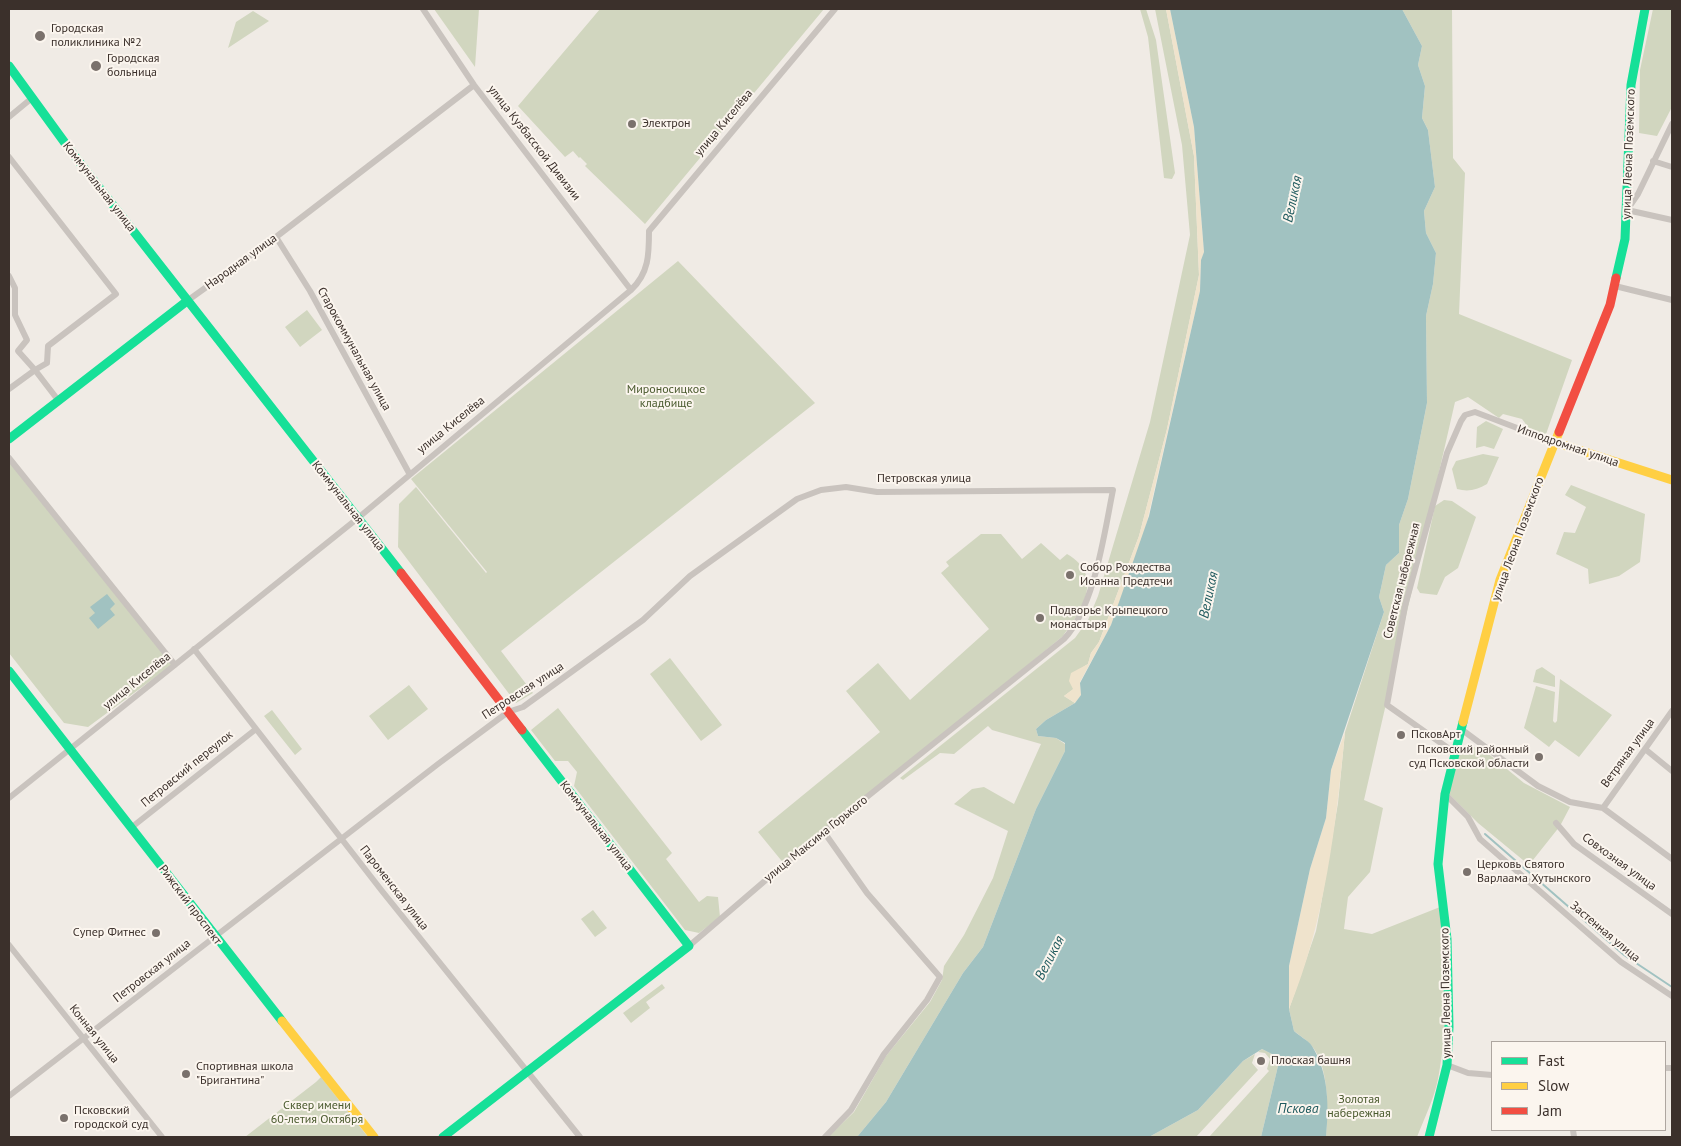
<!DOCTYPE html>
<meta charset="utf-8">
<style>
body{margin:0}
#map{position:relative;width:1681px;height:1146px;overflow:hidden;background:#f0ebe5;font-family:"PT Sans",sans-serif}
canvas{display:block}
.frame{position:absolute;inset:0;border:10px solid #3b302b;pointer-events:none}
.legend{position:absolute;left:1491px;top:1041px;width:175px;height:90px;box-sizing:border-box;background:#fbf5ee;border:1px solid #aea6a0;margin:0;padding:6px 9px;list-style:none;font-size:15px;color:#3b302b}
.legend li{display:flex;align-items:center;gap:10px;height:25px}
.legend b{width:25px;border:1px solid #aea6a0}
</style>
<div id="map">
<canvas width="1681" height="1146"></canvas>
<div class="frame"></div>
<ul class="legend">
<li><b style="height:6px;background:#16e098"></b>Fast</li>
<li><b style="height:6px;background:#ffcf43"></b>Slow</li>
<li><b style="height:6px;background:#f24e42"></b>Jam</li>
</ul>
</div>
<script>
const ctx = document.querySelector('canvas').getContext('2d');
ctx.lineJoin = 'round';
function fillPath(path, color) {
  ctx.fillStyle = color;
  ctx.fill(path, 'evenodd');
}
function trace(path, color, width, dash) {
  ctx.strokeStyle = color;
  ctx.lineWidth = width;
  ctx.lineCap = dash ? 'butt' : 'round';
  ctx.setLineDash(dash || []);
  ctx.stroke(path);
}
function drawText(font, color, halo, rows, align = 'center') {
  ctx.font = font + ' "PT Sans",sans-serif';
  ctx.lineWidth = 4;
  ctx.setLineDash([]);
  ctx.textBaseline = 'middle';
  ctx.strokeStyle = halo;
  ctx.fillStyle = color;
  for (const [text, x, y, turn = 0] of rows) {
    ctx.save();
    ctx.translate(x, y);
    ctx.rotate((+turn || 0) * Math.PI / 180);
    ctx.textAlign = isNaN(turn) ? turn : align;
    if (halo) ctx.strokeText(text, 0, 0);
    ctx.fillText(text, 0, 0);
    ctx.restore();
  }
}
fillPath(new Path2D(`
 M434 9H479L475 67Z
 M600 9H824L645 224 585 166 587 164 580 157 579 158 573 151 565 157 518 106Z
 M1140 9H1146L1156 40 1175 173 1172 179 1164 178 1148 37Z
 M1155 9H1166L1194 156 1199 275 1167 429 1139 536 1099 642 1091 653 1088 664 1077 671 1074 689 1064 696 1075 703 1046 720 1036 729 1038 736 1056 738 1065 744V751L1036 809 983 947 963 973 886 1102 857 1137H828L854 1112 886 1056 930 1002 942 980 944 966 964 935 993 878 1008 831 954 804 972 789 984 787 1014 804 1041 744 992 730 988 726 954 754 940 753 903 780 900 778 1075 638 1088 620 1098 596 1150 422 1190 235 1182 145Z
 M1402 9H1452L1453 158 1465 173 1459 314 1572 360 1545 437 1531 431 1522 419 1503 414 1499 418 1468 397 1455 402 1364 800 1383 808 1370 872 1348 897 1344 929 1372 934 1440 907C1447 963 1449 1023 1438 1079 1434 1099 1424 1119 1417 1137H1326C1328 1111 1330 1063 1309 1043 1305 1039 1299 1035 1294 1031L1289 1009 1316 931 1320 910 1338 803 1345 732 1384 612 1379 597 1386 565 1399 553V525L1408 499 1427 403 1426 316 1433 284 1436 253 1426 233 1424 211 1435 187 1428 130 1422 118 1425 86 1418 65 1422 46Z
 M1653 9H1672V107L1657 136 1639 133 1640 70Z
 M253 11 269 21 228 48 236 22Z
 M678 261 815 403 501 651 533 693 516 703 398 547 399 504 416 487 486 573 478 581 487 572 411 479Z
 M307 310 322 330 300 347 285 327Z
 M1486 421 1503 429 1494 449 1484 446 1476 448 1477 427Z
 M1483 454 1499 457 1487 484C1477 490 1468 492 1457 489L1452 469 1456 461Z
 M9 461 172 665 88 727 64 723 9 653Z
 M1571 485 1645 514 1640 562 1619 576 1589 584 1588 569 1556 554 1564 532 1575 533 1586 507 1565 495Z
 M1444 500 1452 501 1476 517 1458 568 1445 577 1437 595 1420 593 1417 588 1435 506Z
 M981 534H1001L1022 559 1041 543 1060 560 1067 554C1105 576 1082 610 1063 636L785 865 758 832 880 732 846 691 878 663 910 700 989 629 941 573 949 566 946 562Z
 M670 658 722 725 701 741 650 674Z
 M1542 667 1555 676V687L1533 682 1536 670Z
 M1560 679 1612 715 1579 757 1555 740 1549 747 1524 728 1536 686 1555 692 1553 721 1555 723 1557 721Z
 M409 685 428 709 388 740 369 716Z
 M558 708 672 853 666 859 699 902 707 896 718 897 720 917 699 933 685 930 574 786 577 772 568 761H555L531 730Z
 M272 710 302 749 295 755 264 716Z
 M1460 747H1480L1524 783 1570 807 1560 826 1529 865 1478 823 1448 793Z
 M593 910 607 928 595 937 581 919Z
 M662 984 665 988 646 1002 650 1008 631 1023 623 1013Z
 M1262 1049 1272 1054 1278 1066 1261 1137H1209L1269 1071 1267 1069 1270 1059 1265 1053 1258 1052Z
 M1255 1054 1252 1063 1258 1070 1196 1137H1149L1198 1110 1243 1061Z
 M321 1077 368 1137H245L316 1082Z`), '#d1d6bf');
fillPath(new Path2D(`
 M1166 9H1170L1194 127 1204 252 1201 260 1200 291 1143 539 1111 625 1080 682 1081 695 1075 703 1064 696 1073 689 1069 681 1071 673 1088 664 1091 653 1099 642 1139 536 1167 429 1199 275 1194 156Z
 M1345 732C1336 826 1325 922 1289 1009V966L1310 869 1326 818 1331 770Z`), '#efe3cc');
fillPath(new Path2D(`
 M1170 9H1402L1422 46 1418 65 1425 86 1422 118 1428 130 1435 187 1424 211 1426 233 1436 253 1433 284 1426 316 1427 403 1408 499 1399 525V553L1386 565 1379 597 1384 612 1331 770 1326 818 1310 869 1289 966V1009L1294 1031C1299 1036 1308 1040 1312 1046 1329 1073 1329 1107 1326 1137H1261L1278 1066 1272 1054 1262 1049 1243 1061 1198 1110 1149 1137H857L886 1102 963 973 983 947 1036 809 1065 751V743L1056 738 1038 736 1036 729 1046 720 1075 703 1081 695 1080 683 1111 625 1149 516 1200 291 1201 260 1204 252 1194 127Z
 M107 594 115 604 110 609 115 615 98 629 89 618 95 613 90 607Z`), '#a1c2c1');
trace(new Path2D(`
 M1485 834 1624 955 1672 987`), '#a1c2c1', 2);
trace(new Path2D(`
 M423 9 474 85 631 290
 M9 117 32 98
 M1672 124 1638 194 1627 210 1672 220
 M9 157 116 294 48 346 47 363 35 370 18 351 27 340 15 315V288L9 276
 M1653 161 1672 167
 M276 237 310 291 409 473
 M1615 286 1672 300
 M187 301 276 237 474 85
 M9 389 35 370 58 400
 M9 458 175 665
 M194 649 382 891 580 1137
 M1461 729 1538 786 1570 802 1603 808 1672 859
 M1645 749 1672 771
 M1455 753 1387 705 1405 606 1447 453 1461 421 1465 415 1475 412 1554 442
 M1445 794 1468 817 1480 839 1621 962 1672 996
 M9 798 358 518 631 290C649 273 649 254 649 231L835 9
 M1603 808 1672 711
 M1556 823 1574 844 1672 914
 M132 827 256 729
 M824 832 867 893 940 977 927 1000 884 1054 851 1110 825 1137
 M9 945 162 1137
 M1447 1065 1468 1073 1492 1075
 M1665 1068H1672
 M9 1096 438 764 508 712 523 707 643 620 690 576 797 499 821 490 846 487 877 492 1113 490C1104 534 1095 606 1064 639L802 849 689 946
 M1573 1130 1574 1137`), '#c9c3be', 6);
trace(new Path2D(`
 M9 66 73 154 401 573
 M1616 278 1625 239 1631 85 1645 9
 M9 439 187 301
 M9 671 282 1021
 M443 1137 689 946 522 730
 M1429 1137 1447 1065 1449 1027 1447 939 1438 864 1445 794 1463 722`), '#16e098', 9);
trace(new Path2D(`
 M1554 442 1672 480
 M1463 722 1500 580 1559 432
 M282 1021 374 1137`), '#ffcf43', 9);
trace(new Path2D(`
 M1559 432 1610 305 1616 278
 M401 573 522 730`), '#f24e42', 9);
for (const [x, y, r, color] of [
 [40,36,6,"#7a716c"],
 [96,66,6,"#7a716c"],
 [632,124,5,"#7a716c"],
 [1070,575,5,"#7a716c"],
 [1040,618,5,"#7a716c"],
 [1401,735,5,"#7a716c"],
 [1539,757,5,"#7a716c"],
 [1467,872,5,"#7a716c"],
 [156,933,5,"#7a716c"],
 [1261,1061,5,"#7a716c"],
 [186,1074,5,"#7a716c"],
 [64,1118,5,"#7a716c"]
]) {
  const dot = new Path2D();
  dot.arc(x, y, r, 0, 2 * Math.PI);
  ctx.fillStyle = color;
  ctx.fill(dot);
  trace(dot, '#fbf5ee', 2);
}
drawText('12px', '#3b302b', '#fbf5ee', [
 ["Городская",51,29],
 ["поликлиника №2",51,43],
 ["Городская",107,59],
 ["больница",107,73],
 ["Электрон",642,124],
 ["Собор Рождества",1080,568],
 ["Иоанна Предтечи",1080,582],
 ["Подворье Крыпецкого",1050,611],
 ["монастыря",1050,625],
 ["ПсковАрт",1411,735],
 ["Псковский районный",1529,750,"right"],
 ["суд Псковской области",1529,764,"right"],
 ["Церковь Святого",1477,865],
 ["Варлаама Хутынского",1477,879],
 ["Супер Фитнес",146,933,"right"],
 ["Плоская башня",1271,1061],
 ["Спортивная школа",196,1067],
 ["\"Бригантина\"",196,1081],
 ["Псковский",74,1111],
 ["городской суд",74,1125]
], 'left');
drawText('12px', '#3b302b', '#fbf5ee', [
 ["улица Киселёва",724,123,-50],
 ["улица Кузбасской Дивизии",534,143,52],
 ["улица Леона Поземского",1629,154,-88],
 ["Коммунальная улица",99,187,52],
 ["Народная улица",241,262,-36],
 ["Старокоммунальная улица",354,349,61],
 ["улица Киселёва",451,425,-39],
 ["Ипподромная улица",1568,446,19],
 ["Петровская улица",924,479],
 ["Коммунальная улица",348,506,52],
 ["улица Леона Поземского",1518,539,-70],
 ["Советская набережная",1402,581,-76],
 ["улица Киселёва",137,681,-39],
 ["Петровская улица",523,691,-33],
 ["Ветряная улица",1628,753,-54],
 ["Петровский переулок",187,769,-39],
 ["Коммунальная улица",596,826,52],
 ["улица Максима Горького",816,839,-39],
 ["Совхозная улица",1619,862,36],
 ["Пароменская улица",394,888,52],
 ["Рижский проспект",190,905,53],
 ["Застенная улица",1605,932,40],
 ["Петровская улица",152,971,-38],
 ["улица Леона Поземского",1446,993,-91],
 ["Конная улица",94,1034,51]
]);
drawText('12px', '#4a5a2e', '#fbf5ee', [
 ["Мироносицкое",666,390],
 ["кладбище",666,404],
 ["Золотая",1359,1100],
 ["набережная",1359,1114],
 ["Сквер имени",317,1106],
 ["60-летия Октября",317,1120]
]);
drawText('italic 14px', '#1f5a5e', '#fbf5ee', [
 ["Великая",1293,199,-78],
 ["Великая",1209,595,-78],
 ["Великая",1050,958,-63],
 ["Пскова",1298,1109]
]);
</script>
